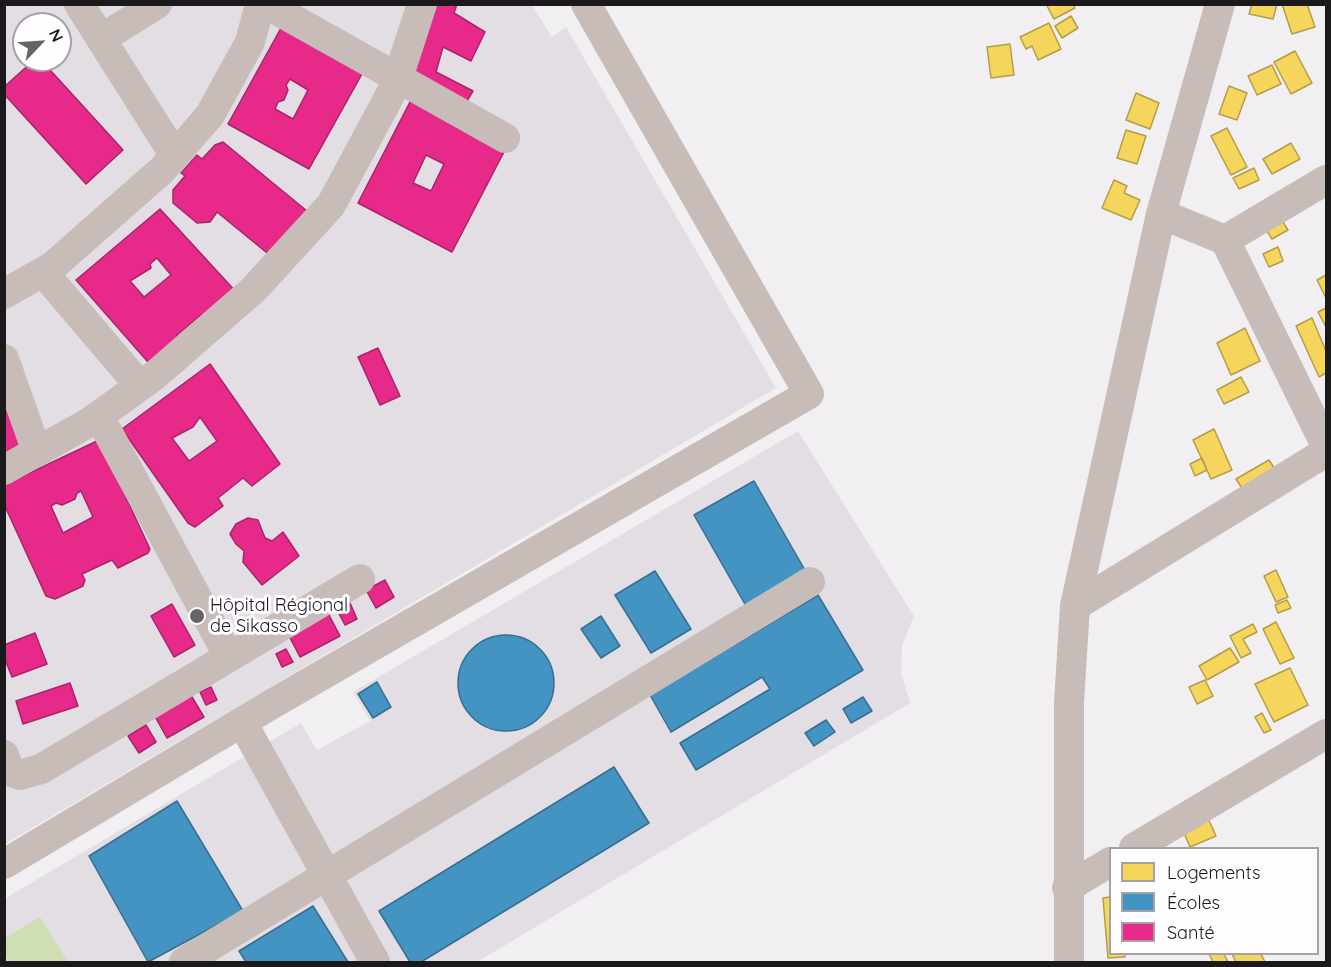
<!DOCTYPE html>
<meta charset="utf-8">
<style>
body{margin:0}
#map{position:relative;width:1331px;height:967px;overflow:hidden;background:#f2eff3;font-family:Quicksand,sans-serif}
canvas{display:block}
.frame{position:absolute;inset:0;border:6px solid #1b191b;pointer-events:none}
.legend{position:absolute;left:1109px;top:847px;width:210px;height:108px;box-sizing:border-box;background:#fffdff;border:2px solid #a4a2a4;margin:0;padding:8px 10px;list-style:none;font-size:18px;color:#1b191b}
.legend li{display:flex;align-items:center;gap:12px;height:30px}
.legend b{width:30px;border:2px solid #a4a2a4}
.north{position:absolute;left:12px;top:12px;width:60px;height:60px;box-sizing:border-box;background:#fffdff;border:2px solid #a4a2a4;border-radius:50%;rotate:65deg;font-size:16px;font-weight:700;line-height:24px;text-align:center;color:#1b191b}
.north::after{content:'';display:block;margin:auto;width:21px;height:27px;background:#666467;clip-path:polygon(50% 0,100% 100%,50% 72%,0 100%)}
</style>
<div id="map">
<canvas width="1331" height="967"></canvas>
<div class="frame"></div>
<ul class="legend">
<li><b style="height:16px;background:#f6d55c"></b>Logements</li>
<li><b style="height:16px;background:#4393c3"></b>Écoles</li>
<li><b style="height:16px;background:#e7298a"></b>Santé</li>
</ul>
<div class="north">N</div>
</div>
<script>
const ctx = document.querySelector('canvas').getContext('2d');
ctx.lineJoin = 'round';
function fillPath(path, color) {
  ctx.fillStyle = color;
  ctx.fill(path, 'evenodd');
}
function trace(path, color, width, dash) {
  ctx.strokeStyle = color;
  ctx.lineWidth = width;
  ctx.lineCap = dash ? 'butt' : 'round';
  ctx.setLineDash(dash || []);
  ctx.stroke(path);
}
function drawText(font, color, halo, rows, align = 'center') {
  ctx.font = font + ' Quicksand,sans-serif';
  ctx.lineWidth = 6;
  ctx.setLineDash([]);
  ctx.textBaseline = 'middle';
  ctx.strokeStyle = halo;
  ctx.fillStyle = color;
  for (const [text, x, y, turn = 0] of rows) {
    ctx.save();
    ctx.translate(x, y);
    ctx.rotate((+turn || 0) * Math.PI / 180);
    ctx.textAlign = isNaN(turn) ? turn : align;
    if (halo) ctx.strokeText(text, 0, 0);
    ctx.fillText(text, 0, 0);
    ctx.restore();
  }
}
fillPath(new Path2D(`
 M55 4 532 5 552 37 566 27 776 388 5 844 4 5ZM24 24H60V60H24Z
 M798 431 914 616 902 645 901 673 910 703 477 962H5L4 899 301 723 317 750 370 721 353 692Z`), '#e3dde4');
fillPath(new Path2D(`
 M40 917 68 962H9L5 954V938Z`), '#d0deb3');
const homes = new Path2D(`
 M1046 4H1073L1075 8 1054 19Z
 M1252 4H1277L1273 19 1249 14Z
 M1282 4H1307L1315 27 1292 34Z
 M1071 16 1078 28 1062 38 1055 26Z
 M1049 23 1061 49 1038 60 1032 46 1026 49 1020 37Z
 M1010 44 1014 75 991 78 987 47Z
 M1295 51 1312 83 1291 94 1274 62Z
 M1272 65 1281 84 1257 95 1248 76Z
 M1229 86 1247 93 1237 120 1219 114Z
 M1136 93 1159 103 1150 129 1126 120Z
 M1227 128 1247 167 1231 175 1211 136Z
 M1126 130 1146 136 1137 164 1117 158Z
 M1291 143 1300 159 1272 174 1263 159Z
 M1254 168 1259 180 1239 189 1233 178Z
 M1114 180 1127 186 1124 193 1140 200 1131 220 1102 208Z
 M1283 222 1288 230 1272 239 1267 231Z
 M1278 247 1283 261 1269 267 1263 254Z
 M1326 275V298L1317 280Z
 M1326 308V327L1318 312Z
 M1312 318 1326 351V373L1319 377 1296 326Z
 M1245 328 1260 361 1231 375 1217 343Z
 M1241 377 1249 392 1224 404 1217 390Z
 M1214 429 1232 470 1211 479 1193 440Z
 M1202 458 1207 470 1195 476 1190 464Z
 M1269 460 1276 471 1243 490 1236 479Z
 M1276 570 1288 597 1276 602 1264 576Z
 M1287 600 1291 608 1278 613 1275 605Z
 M1276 622 1294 658 1280 664 1263 629Z
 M1253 624 1257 632 1243 639 1251 653 1241 658 1230 636Z
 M1230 648 1239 662 1207 680 1199 666Z
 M1290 668 1308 705 1274 722 1255 684Z
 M1205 680 1213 696 1197 704 1189 687Z
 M1262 713 1271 730 1264 733 1255 717Z
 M1206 814 1216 836 1190 847 1181 826Z
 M1110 897V954H1125V957L1108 958 1103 898Z
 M1209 954H1224L1228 962H1213Z
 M1232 954H1261L1265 962H1236Z`);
fillPath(homes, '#f6d55c');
trace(homes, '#b49d48', 1.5);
const schools = new Path2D(`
 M754 481 806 572 746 606 694 515Z
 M655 571 691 629 651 653 615 595Z
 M818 595 863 670 696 770 680 743 770 689 762 677 671 732 650 695Z
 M601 616 620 646 601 658 581 629Z
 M458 683a48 48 0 1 1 96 0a48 48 0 1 1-96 0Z
 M377 682 391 707 373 718 358 694Z
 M863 697 872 711 851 723 843 709Z
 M826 720 835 732 814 746 805 733Z
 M614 767 649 823 421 962H410L379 911Z
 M177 801 243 911 148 962 89 856Z
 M313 906 348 962H246L239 951Z`);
fillPath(schools, '#4393c3');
trace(schools, '#376e91', 1.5);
const health = new Path2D(`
 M436 4H457L454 13 485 32 471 61 443 47 436 72 473 91 464 106 407 81Z
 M281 28 362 74 309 169 228 124ZM290 79 308 90 293 119 275 109 278 102 284 100 288 90 286 85Z
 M34 60H41L123 150 86 184 4 94V87Z
 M411 100 505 150 452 252 358 203ZM426 155 444 164 431 191 413 183Z
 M223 142 307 211 272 257 217 212 210 222 197 223 173 203V190L185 176 181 173 197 155 202 159 215 145Z
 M160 209 238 294 209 321 201 315 177 335 183 343 155 370 76 280ZM157 258 171 275 144 297 130 281 151 268 150 264Z
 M378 348 400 396 380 405 358 357Z
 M210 364 280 464 252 486 243 478 218 498 223 506 195 527 188 523 122 429ZM200 417 217 441 189 461 172 438 193 427Z
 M4 391 25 443 4 453Z
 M97 441 101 444 150 549 148 553 118 568 112 560 82 574 85 580 83 586 55 599 46 596 4 504V485ZM81 491 93 517 63 533 51 506 56 503 62 505 75 499 77 493Z
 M248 518 258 520 265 538 272 541 283 532 299 556 262 585 243 562 244 551 236 544 230 534 236 524Z
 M385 580 394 597 376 608 366 590Z
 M350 603 357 619 345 625 337 610Z
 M172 604 195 645 174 657 151 616Z
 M328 613 340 636 300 657 288 634Z
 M35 633 47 664 12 677 4 657V645Z
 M286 649 293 662 282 667 276 654Z
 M70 683 78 706 23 724 16 701Z
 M211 687 217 700 206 705 200 692Z
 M189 692 204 717 167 738 153 713Z
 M146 725 156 742 139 753 128 736Z`);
fillPath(health, '#e7298a');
trace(health, '#aa2469', 1.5);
trace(new Path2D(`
 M79 4 175 156
 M266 4 505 138
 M101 39 157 4
 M1161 214 1225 240 1326 446
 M1225 240 1326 180
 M43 272 140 386
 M4 294 53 266 162 170 210 115 250 42 260 4
 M4 359 37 452
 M99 416 229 657
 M4 470 90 422 154 376 253 290 331 205 396 84 422 4
 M1075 606 1326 452
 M242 722 375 962
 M4 755 10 771 20 775 41 769 360 579
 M1134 848 1326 734
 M4 864 272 704 809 394 586 4
 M1067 888 1110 862
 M184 962 810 582
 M1069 962V703L1075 606 1161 214 1220 4`), '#c8bcb8', 30);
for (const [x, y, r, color] of [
 [197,616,8,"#666467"]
]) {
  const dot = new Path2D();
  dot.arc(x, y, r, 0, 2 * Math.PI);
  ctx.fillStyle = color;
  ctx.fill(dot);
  trace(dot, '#fffdff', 2);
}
drawText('18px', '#1b191b', '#fffdff', [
 ["Hôpital Régional",210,606],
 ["de Sikasso",210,627]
], 'left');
</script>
